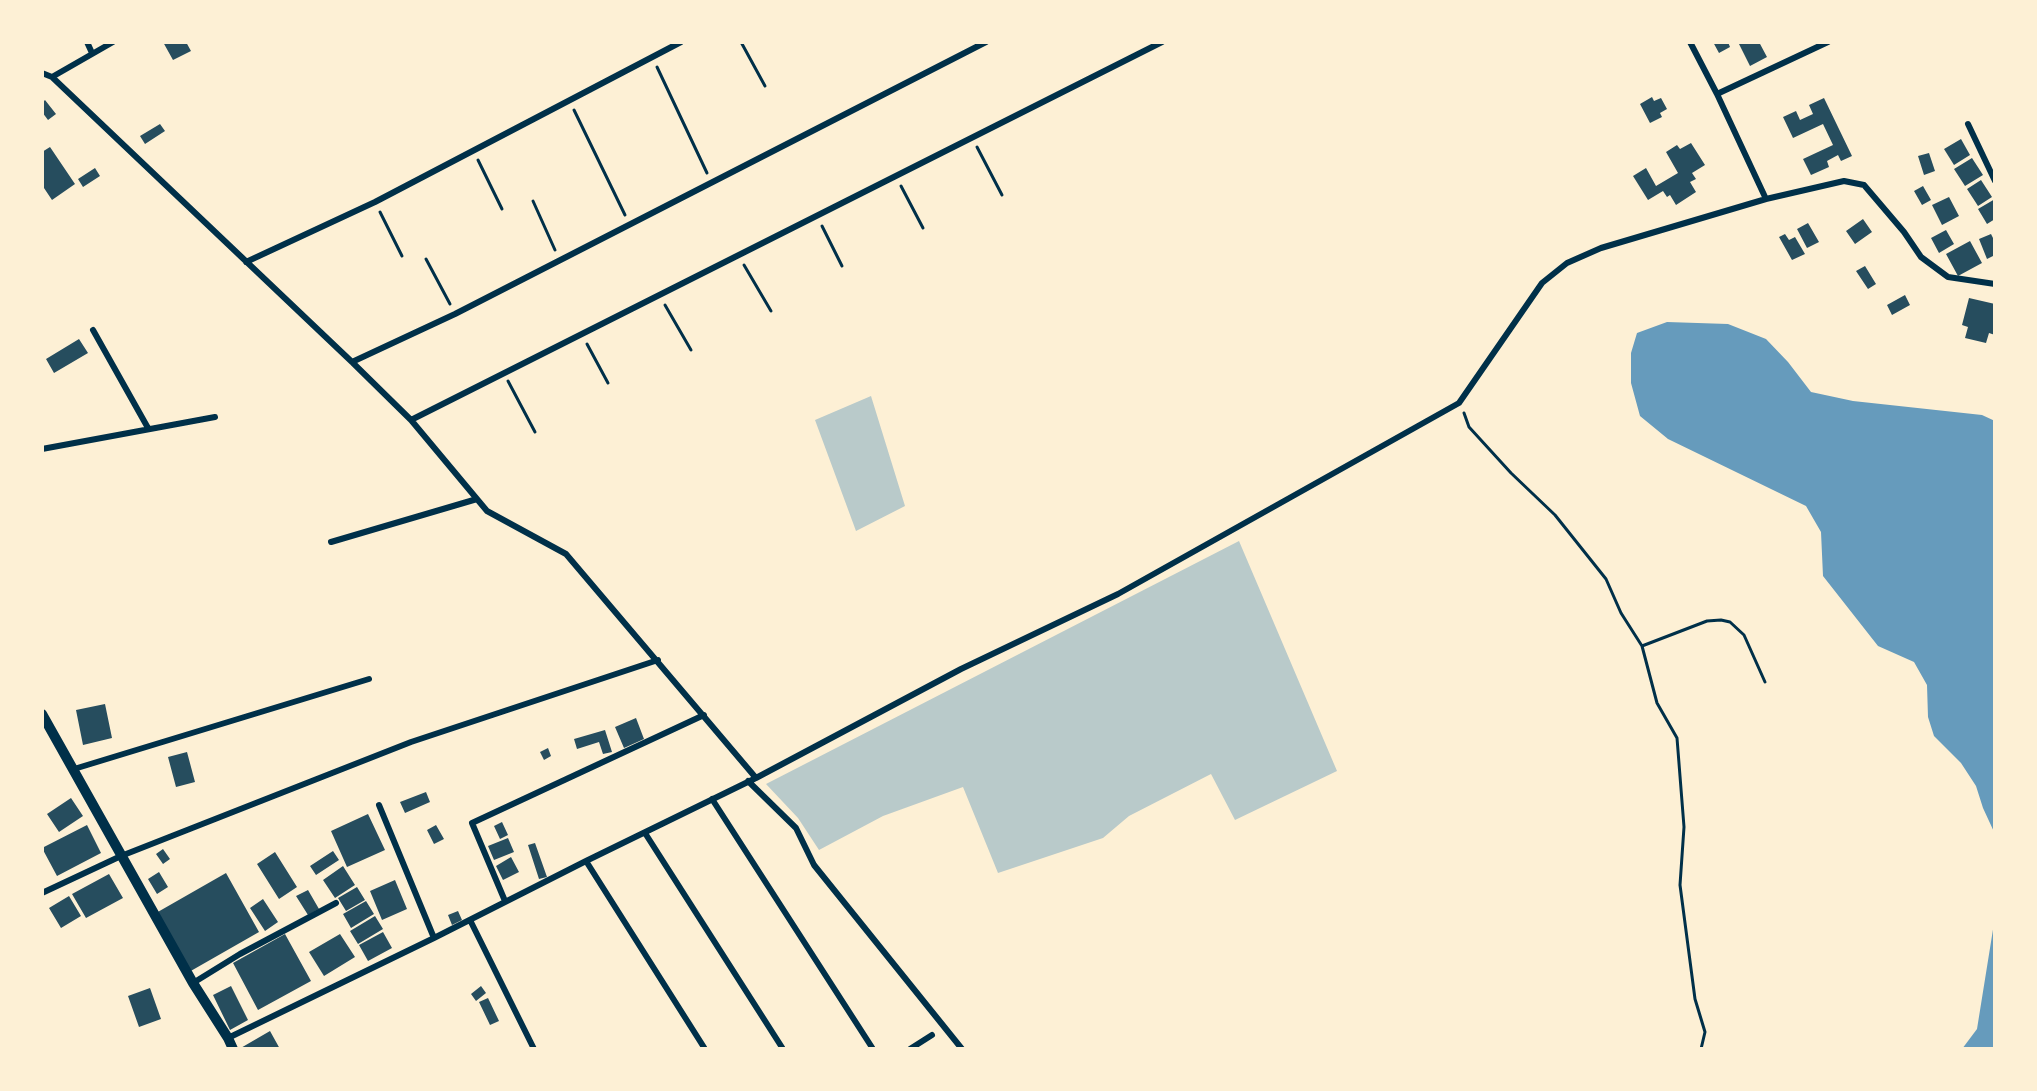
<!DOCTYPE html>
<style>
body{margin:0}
#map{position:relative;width:2037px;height:1091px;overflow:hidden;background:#fdf0d5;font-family:"Libre Baskerville",serif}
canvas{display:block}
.frame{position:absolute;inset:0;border:44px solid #fdf0d5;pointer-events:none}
</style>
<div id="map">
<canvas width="2037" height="1091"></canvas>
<div class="frame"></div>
</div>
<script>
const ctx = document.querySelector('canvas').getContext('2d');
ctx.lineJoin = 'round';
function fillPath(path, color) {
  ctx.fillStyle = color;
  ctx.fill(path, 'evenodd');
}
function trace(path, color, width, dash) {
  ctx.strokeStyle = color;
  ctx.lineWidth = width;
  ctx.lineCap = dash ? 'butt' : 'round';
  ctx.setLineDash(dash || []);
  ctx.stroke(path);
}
fillPath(new Path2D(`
 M871 396 905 506 856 531 815 420Z
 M1239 541 1337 771 1235 820 1211 774 1129 816 1103 838 998 873 963 787 883 816 819 850 798 818 766 784Z`), '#b9caca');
fillPath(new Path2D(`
 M1667 322 1728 324 1766 339 1788 362 1811 392 1853 401 1982 415 1995 421V834L1983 808 1976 786 1961 763 1934 736 1928 717 1927 685 1914 662 1878 646 1823 576 1821 532 1806 506 1668 439 1640 416 1631 383V353L1637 333Z
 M1995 917V1049H1962L1977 1029Z`), '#669bbc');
fillPath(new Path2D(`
 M163 42H186L191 51 173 60Z
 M1713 42H1728L1730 47 1719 53Z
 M1738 42H1759L1767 57 1750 66Z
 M1652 97 1654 101 1661 98 1667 109 1660 113 1662 117 1650 123 1640 104Z
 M1824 98 1852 156 1841 161 1838 155 1827 161 1829 167 1811 175 1803 159 1833 145 1823 124 1793 138 1783 117 1796 111 1800 120 1813 114 1809 105Z
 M45 100 56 114 48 120 42 112V103Z
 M160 124 165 131 145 144 140 136Z
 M1961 139 1970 155 1954 165 1944 149Z
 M1691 143 1705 165 1692 173 1696 179 1690 182 1696 192 1676 205 1670 195 1667 197 1663 191 1648 200 1633 176 1646 168 1656 186 1678 173 1666 152 1677 145 1680 149Z
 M50 147 75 184 52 200 42 185V152Z
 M1929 153 1935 171 1924 175 1918 156Z
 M1972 158 1983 175 1965 186 1954 169Z
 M95 168 100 176 83 187 78 179Z
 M1981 180 1992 197 1978 206 1967 189Z
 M1923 186 1931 200 1922 205 1914 191Z
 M1949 197 1959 216 1942 225 1932 205Z
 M1995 199V219L1987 224 1978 209Z
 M1863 219 1872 232 1855 244 1846 231Z
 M1808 223 1819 242 1807 248 1797 229Z
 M1946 230 1954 244 1939 253 1931 238Z
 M1785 234 1789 240 1795 237 1805 254 1792 260 1779 237Z
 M1991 234 1995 242V255L1987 259 1979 239Z
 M1970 241 1982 263 1958 276 1946 254Z
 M1865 266 1876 284 1868 289 1856 271Z
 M1905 295 1910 305 1892 315 1887 305Z
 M1969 298 1995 304V335L1989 333 1986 343 1965 338 1968 327 1962 325Z
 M79 339 88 353 54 373 46 359Z
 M105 704 112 738 83 745 76 710Z
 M636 718 644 739 624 748 615 727Z
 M605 730 612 752 603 754 599 742 577 749 574 739Z
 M548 748 551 756 544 760 540 752Z
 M187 752 195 782 176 787 168 757Z
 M426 792 430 802 405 813 400 802Z
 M71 798 83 816 59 832 47 814Z
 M368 814 385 850 347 867 331 831Z
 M502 822 508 835 500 839 494 826Z
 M87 825 101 853 57 876 42 848Z
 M436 825 444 839 434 844 427 830Z
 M508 838 514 852 494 860 488 846Z
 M535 843 547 877 539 879 528 845Z
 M163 849 170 859 163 864 156 854Z
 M333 851 339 860 316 875 310 866Z
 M275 852 297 887 279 899 257 864Z
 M511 857 519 872 503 880 496 866Z
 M343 866 355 885 335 898 323 880Z
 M159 872 168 887 157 894 148 879Z
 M226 873 259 932 189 972 156 913Z
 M109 874 123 898 86 918 72 894Z
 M395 880 407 909 382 920 370 891Z
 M357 887 365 900 346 911 338 898Z
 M308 890 319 909 308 915 296 896Z
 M69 896 81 916 61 928 49 908Z
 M263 899 278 922 265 931 250 908Z
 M366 901 374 914 351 928 343 914Z
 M458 911 462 920 452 925 448 915Z
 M375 916 383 929 358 944 350 931Z
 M383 932 392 948 368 961 359 945Z
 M285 934 311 981 258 1010 233 963Z
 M340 934 355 957 324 976 309 952Z
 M231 986 248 1020 230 1030 213 995Z
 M481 986 486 993 476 1001 471 994Z
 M150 988 161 1019 139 1027 128 996Z
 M488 998 499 1021 490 1025 479 1002Z
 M270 1031 280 1049H239Z`), '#264d5e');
trace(new Path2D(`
 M741 42 765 86
 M839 42H840
 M657 67 707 173
 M574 110 625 215
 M977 147 1002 195
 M478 160 502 209
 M901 186 923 228
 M533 201 555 250
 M380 212 402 256
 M822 226 842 266
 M426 259 450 304
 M744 265 771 311
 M665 305 691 350
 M587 344 608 383
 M508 381 535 432
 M1464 413 1469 427 1511 473 1555 515 1606 579 1621 613 1642 646 1657 703 1677 738 1684 827 1680 885 1695 999 1705 1032 1701 1049
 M1642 646 1707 621 1721 620 1730 622 1744 635 1765 682`), '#003049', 3);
trace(new Path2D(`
 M87 42 92 53
 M1690 42 1717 94 1766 199
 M42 73 52 77 352 362 411 420 487 511 566 554 756 778
 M52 77 113 42
 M1717 94 1828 42
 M1968 124 1995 181
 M246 262 375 202 681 42
 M93 330 148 428
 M352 362 455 314 986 42
 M411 420 1162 42
 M42 449 215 417
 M331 542 477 499
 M74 769 369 679
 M748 781 796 828 814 865 962 1049
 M712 799 873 1049
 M379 805 434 938
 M645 833 783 1049
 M586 861 705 1049
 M42 893 121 856 411 742 658 660
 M505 901 472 823 704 715
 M470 920 534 1049
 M193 983 240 954 336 903
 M228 1038 434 938 586 861 756 778 961 669 1118 594 1459 403 1542 283 1567 263 1601 248 1766 199 1844 181 1864 185 1904 232 1921 257 1948 277 1995 284
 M910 1049 932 1035`), '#003049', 6);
trace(new Path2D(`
 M42 714 193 983 228 1038 233 1049`), '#003049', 10);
</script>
